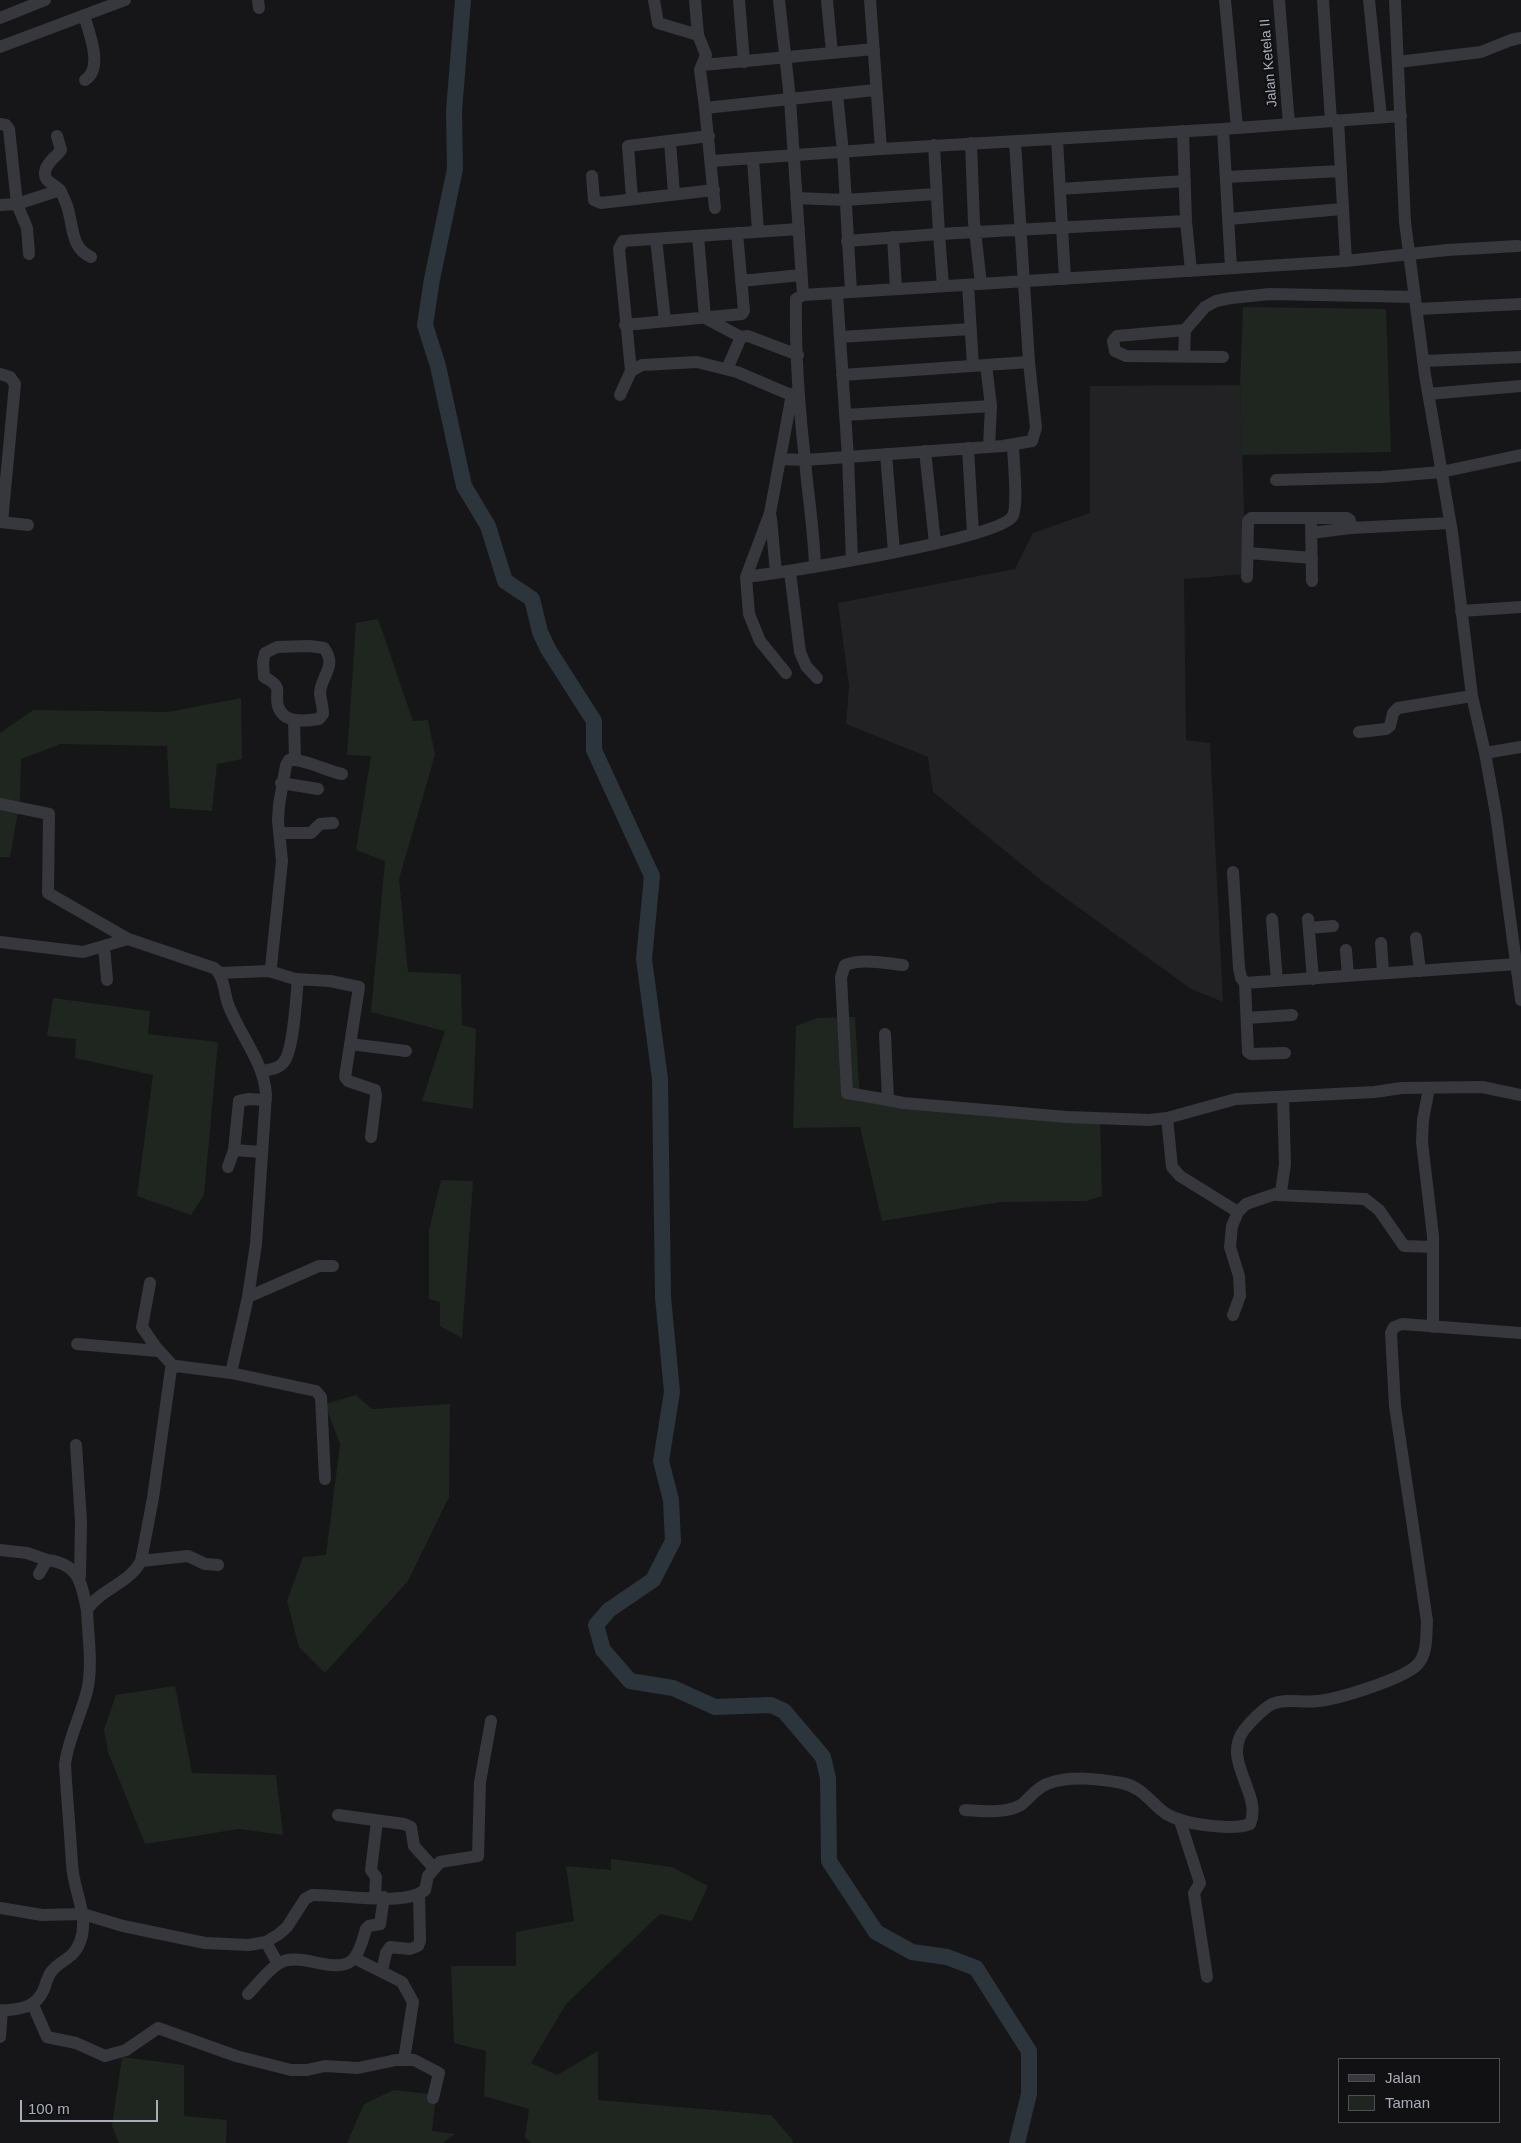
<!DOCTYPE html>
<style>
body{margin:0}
#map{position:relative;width:1521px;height:2143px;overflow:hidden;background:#161618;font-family:Arial,sans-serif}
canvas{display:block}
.legend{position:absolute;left:1338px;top:2058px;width:162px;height:65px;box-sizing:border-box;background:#111113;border:1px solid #4d4f55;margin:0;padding:6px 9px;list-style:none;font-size:15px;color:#a8adb8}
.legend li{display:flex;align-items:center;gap:10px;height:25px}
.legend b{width:25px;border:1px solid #4d4f55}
.scale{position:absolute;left:20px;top:2100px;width:138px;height:22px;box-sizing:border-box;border:2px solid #a8adb8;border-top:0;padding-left:6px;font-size:15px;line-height:18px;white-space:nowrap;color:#a8adb8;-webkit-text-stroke:4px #111113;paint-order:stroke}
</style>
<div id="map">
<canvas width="1521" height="2143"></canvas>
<ul class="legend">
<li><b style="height:6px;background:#37383d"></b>Jalan</li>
<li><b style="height:14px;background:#1e261f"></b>Taman</li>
</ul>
<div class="scale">100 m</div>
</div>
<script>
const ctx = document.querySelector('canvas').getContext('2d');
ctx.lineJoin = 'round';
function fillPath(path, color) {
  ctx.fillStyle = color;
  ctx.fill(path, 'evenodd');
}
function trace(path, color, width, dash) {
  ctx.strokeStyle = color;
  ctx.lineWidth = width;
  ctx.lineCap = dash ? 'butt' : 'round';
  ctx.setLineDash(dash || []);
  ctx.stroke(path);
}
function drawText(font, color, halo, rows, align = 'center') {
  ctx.font = font + ' Arial,sans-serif';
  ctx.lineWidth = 4.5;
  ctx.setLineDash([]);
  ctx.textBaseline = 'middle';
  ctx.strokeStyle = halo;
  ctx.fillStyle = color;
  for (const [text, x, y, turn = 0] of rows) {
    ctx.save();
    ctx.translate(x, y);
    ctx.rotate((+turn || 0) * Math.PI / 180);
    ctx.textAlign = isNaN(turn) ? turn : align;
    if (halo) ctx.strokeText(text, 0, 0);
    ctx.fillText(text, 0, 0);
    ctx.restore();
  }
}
fillPath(new Path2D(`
 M1240 385 1246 574 1184 579 1186 740 1210 743 1223 1002 1191 989 1042 881 933 792 928 757 846 724 849 686 838 603 1015 569 1033 533 1090 513V386Z`), '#222225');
fillPath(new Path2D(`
 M1243 307 1386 309 1391 452 1242 455 1240 385Z
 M378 619 413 721 428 720 435 755 399 879 408 972 461 974 462 1025 476 1029 473 1109 422 1101 445 1031 371 1012 385 861 356 850 371 756 347 755 356 623Z
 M241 698 242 759 217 764 212 811 170 808 167 746 61 744 21 759 20 800 10 857H0V733L33 710 168 712Z
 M53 998 150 1011 148 1034 218 1042 204 1195 191 1215 137 1196 153 1075 75 1058 76 1039 47 1036Z
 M855 1017 860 1102 983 1105 1100 1114 1102 1196 1086 1201 1001 1202 882 1221 860 1127 793 1128 796 1026 817 1018Z
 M441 1180 473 1181 462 1338 440 1326V1302L429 1299V1230Z
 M356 1395 372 1409 450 1404 449 1497 408 1581 325 1673 299 1647 287 1601 303 1557 326 1555 340 1444 325 1404Z
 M175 1686 192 1773 276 1775 283 1835 239 1829 145 1844 108 1752 104 1729 116 1695Z
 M611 1859 672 1867 708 1886 692 1921 660 1914 566 2004 531 2063 557 2075 598 2051V2100L771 2115 792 2139 793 2143H531L525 2137 529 2109 484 2096 486 2051 454 2043 451 1966H516V1932L574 1921 566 1866 611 1870Z
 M122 2057 184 2065V2116L227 2120 226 2143H119L112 2126Z
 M394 2090 436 2095 432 2131 455 2134 443 2143H347L364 2104Z`), '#1e261f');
trace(new Path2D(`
 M463 0 454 111 455 169 432 279 425 325 438 366 464 486 488 526 505 581 532 599 540 632 548 649 594 721V750L652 876 644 959 660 1079 663 1297 672 1392 661 1461 671 1500 673 1541 653 1580 609 1610 596 1625 603 1650 630 1681 673 1688 715 1707 771 1705 784 1711 823 1757 828 1778 829 1861 876 1932 912 1952 947 1957 976 1968 1029 2051V2094L1017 2143`), '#2c353c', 16);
trace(new Path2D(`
 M258 0 259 8
 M654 0 658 23 698 35 706 55 700 70 705 108
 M695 0 698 35
 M739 0 744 62
 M779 0 790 99 803 295
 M827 0 832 53
 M1225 0 1237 128
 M1279 0 1289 124
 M1323 0 1331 121
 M1369 0 1381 117
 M1395 0 1405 222 1425 375 1452 532 1472 696 1485 753 1496 814 1521 1000
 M84 15C89 33 104 68 85 80
 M0 18 45 0
 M0 47 125 0
 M1398 62 1481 52 1511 40 1521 38
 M703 65 874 49
 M837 94 843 152 851 292
 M1338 120 1346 261
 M0 124 6 125 9 129 17 204 27 228 29 254
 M1223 129 1231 268
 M1183 131 1186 221
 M57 136 61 150C56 157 46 163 45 172 44 182 53 183 59 189 62 192 64 199 66 203 74 223 69 247 91 257
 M1057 139 1065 279
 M670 141 674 194
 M971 143 974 222 981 284
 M934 145 939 234 1186 221 1191 271
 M881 149 1223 129 1401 116
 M753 159 758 231
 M712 161 881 149 870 0
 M592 176 594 200 601 203 714 190
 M1227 177 1340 171
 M1060 189 1185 181
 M632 198 628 146 709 136
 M796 198 845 200 936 194
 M0 205 17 204 60 190
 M715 208 705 108 875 90
 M1229 219 1342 209
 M698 236 705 318 741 337
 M893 237 896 289
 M656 239 665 321
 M847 241 939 234 943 286
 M741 281 801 275
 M968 285 973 366
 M837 293 848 457 852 560
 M1417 309 1521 304
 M625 325 742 314 744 311 737 233
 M840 337 971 329
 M1184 357 1185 330
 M1223 357 1126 356 1115 351 1113 341 1117 336 1185 330 1205 307 1216 301 1231 298 1270 294 1415 297
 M1423 361 1521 357
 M727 369 741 337 748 336 798 355
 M631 371 619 249 623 241 799 229
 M0 374 10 377 15 384 2 522
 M842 375 986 365
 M1428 394 1521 386
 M620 395 631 371 642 365 697 362 737 372 798 398
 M845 415 991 406
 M989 447 991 406 986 365 1029 362
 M968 448 973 534
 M925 451 935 543
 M886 454 894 552
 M780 459 805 460 1003 446 1032 441 1036 428 1029 362 1015 142
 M1276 480 1382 477 1441 472 1521 455
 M771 518 776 573
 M1311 520 1312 581
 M0 522 28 525
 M1311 533 1350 528
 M1248 553 1312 558
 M815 567C814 531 808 496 805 460 799 407 795 352 796 299L803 295 1346 261 1447 250 1518 246
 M790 572 800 652 806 666 817 678
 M746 577C784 572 995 540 1012 517 1019 508 1013 459 1013 445
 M1247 577 1248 521 1251 518H1347L1350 520V528L1450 523
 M1461 611 1521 607
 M310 646 324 648C338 667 320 676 320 694 321 701 323 707 323 714L319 719C305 721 283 724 278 706 274 690 285 688 264 677L263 662 265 653 277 647Z
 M786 673 760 641 749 614 746 577 770 513 792 394
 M294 721 295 759
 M1359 732 1386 729 1390 726 1393 713 1398 708 1472 696
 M1485 753 1521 747
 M281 783 318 789
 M0 804 49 814 48 893 128 939
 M280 833H311L320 824 333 823
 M1233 872 1239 968 1241 978 1245 983 1517 964
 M1272 919 1277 981
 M1308 919 1313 979
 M1309 928 1333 926
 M1416 938 1420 971
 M0 942 83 952 128 939 214 968C224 975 224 993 228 1004 239 1034 264 1062 266 1094L256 1244 248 1297 231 1373 176 1366 171 1369 153 1498 141 1561C129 1584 100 1589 87 1610 88 1636 93 1666 87 1691 81 1715 67 1742 65 1765 67 1798 70 1831 72 1864 73 1891 90 1916 80 1942 73 1960 61 1959 51 1972 48 1976 46 1983 44 1989 36 2009 19 2009 0 2011
 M1381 943 1383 973
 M104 946 107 980
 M1346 950 1348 976
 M269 971 295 979 330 981 359 987 345 1077 348 1081 375 1090 376 1096 371 1137
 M219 973 269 971 271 967 282 861 278 821 279 805 286 765 289 760C302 758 327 771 342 774
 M1245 983 1248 1052 1251 1054 1285 1053
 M1247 1018 1292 1015
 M885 1034 888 1100 903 1103 1067 1117 1149 1120 1167 1118 1236 1099 1375 1092 1401 1088 1482 1087 1521 1095
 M350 1044 406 1051
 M261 1071C269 1070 278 1069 283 1063 294 1052 296 996 298 979
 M1429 1088 1423 1120 1422 1142 1433 1236V1327
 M888 1100 847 1093 841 977 845 965C863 958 883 963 903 965
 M1167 1118 1172 1167 1180 1176 1238 1212
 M234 1150 239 1101 249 1099 266 1100
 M228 1167 234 1150 261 1152
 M1277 1195 1365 1199 1379 1210 1404 1246 1431 1247
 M150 1283 142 1327 155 1346 174 1367
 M248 1297 319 1266H333
 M1233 1315 1240 1296 1239 1276 1230 1247 1232 1226 1238 1212 1246 1204 1281 1192 1285 1164 1283 1097
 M77 1344 158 1351
 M231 1373 316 1391 321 1397 325 1479
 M76 1445 81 1521 80 1577
 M0 1550 27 1553 47 1560
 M141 1561 188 1556 205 1564 218 1565
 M39 1574 47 1560C80 1564 81 1583 87 1610
 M965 1810C982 1811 1005 1814 1021 1805 1030 1798 1036 1788 1047 1784 1070 1775 1099 1779 1122 1783 1142 1787 1150 1802 1165 1813 1181 1824 1231 1831 1250 1824 1263 1794 1221 1761 1244 1730 1250 1722 1263 1709 1272 1704 1286 1698 1303 1703 1318 1701 1339 1699 1403 1679 1417 1665 1428 1654 1426 1635 1427 1621L1395 1406 1391 1333 1394 1327 1402 1324 1521 1333
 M338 1815 404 1824 411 1827 414 1846 433 1867
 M1180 1821 1200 1883 1194 1893 1207 1977
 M375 1898 376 1877 371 1870 377 1821
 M0 1908 42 1915 83 1914 123 1926 205 1943 249 1945 266 1942 279 1934 287 1927 305 1899 312 1895C340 1894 404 1907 425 1890L428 1876 440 1862 478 1856 480 1782 491 1721
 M266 1942 278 1964
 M354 1958 402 1982 413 2002 404 2060
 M382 1971 386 1953 390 1947 410 1949 418 1946 420 1941 419 1895
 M248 1994C257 1985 267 1971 278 1964 301 1949 339 1979 355 1957 361 1949 363 1938 366 1929L369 1926 380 1924 384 1897
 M33 2005 47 2037 76 2043 105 2056 126 2050 158 2028 236 2056 291 2070H307L325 2066 358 2068 396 2060H414L439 2073 433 2098
 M0 2037 2 2010`), '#37383d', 12);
drawText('14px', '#a8adb8', '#111113', [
 ["Jalan Ketela II",1269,63,-95]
]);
</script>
